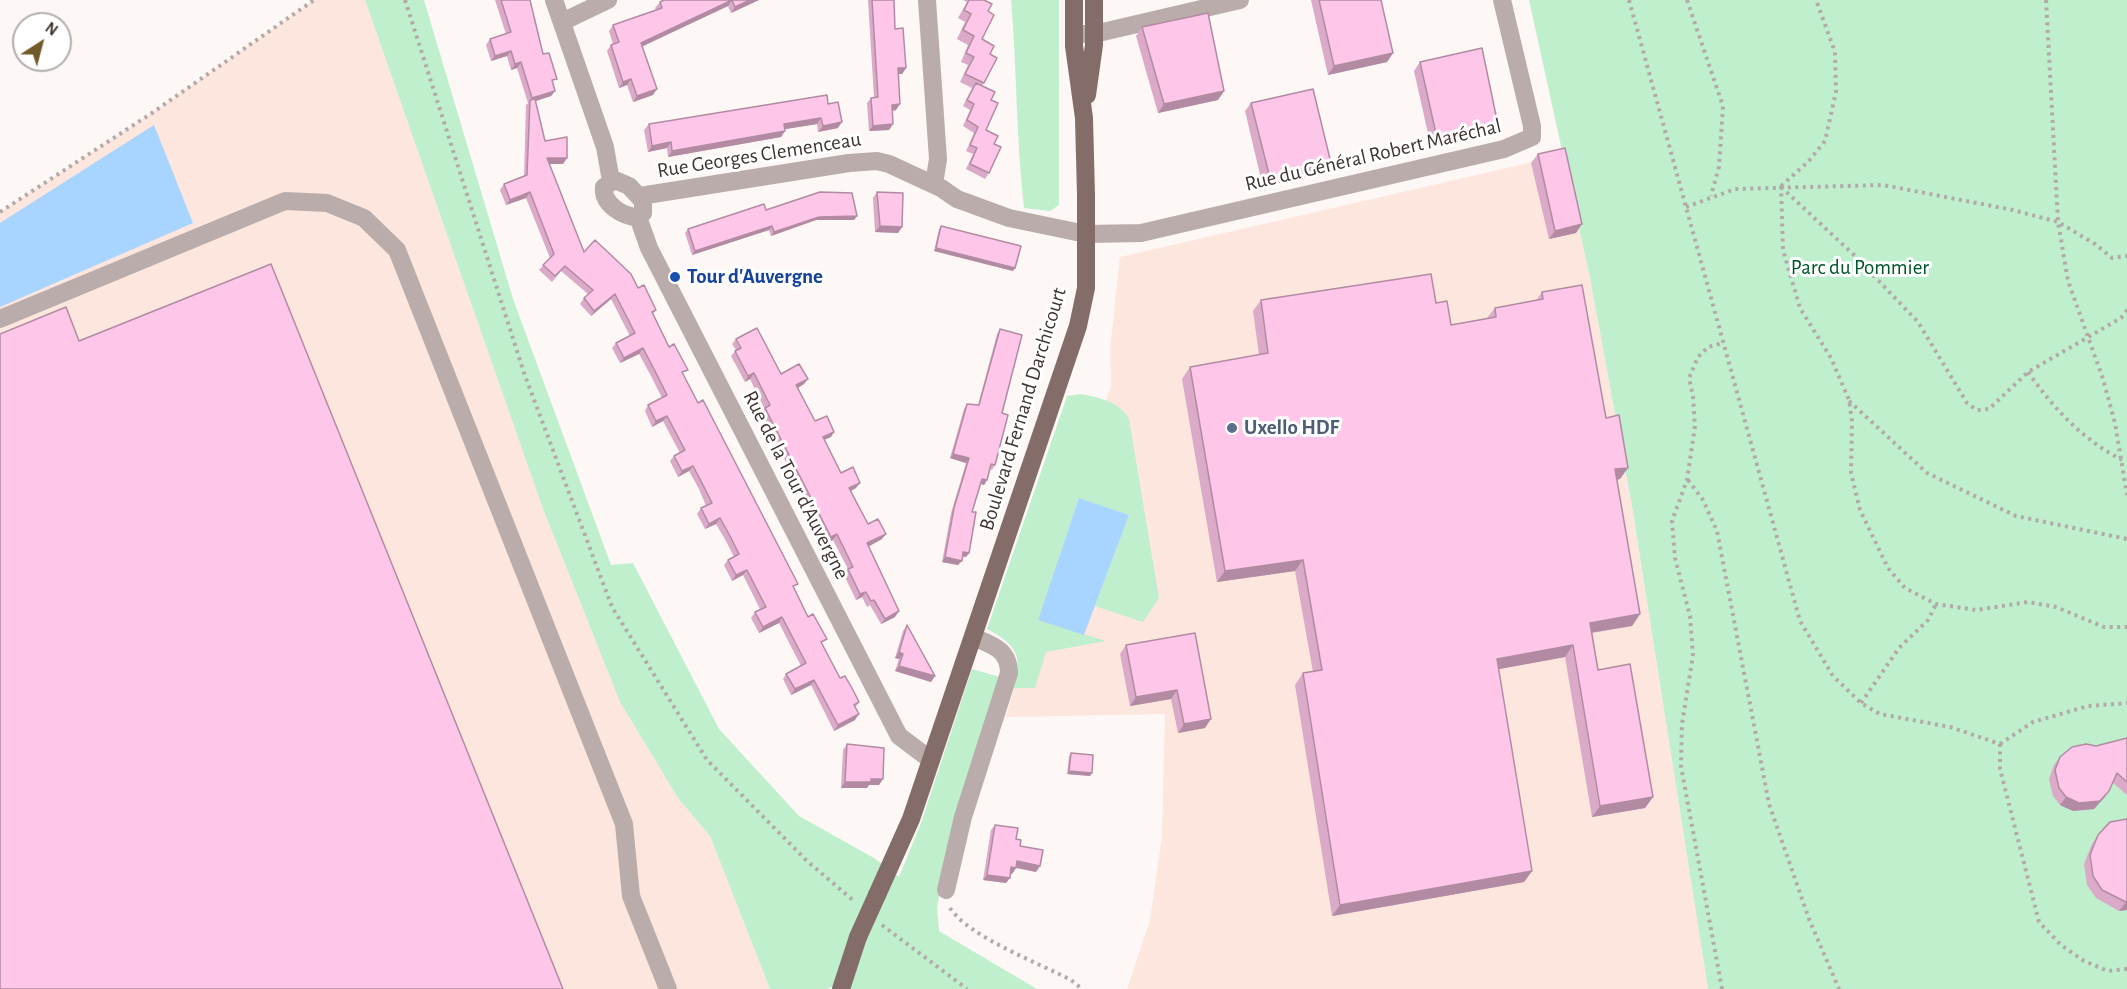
<!DOCTYPE html>
<meta charset="utf-8">
<style>
body{margin:0}
#map{position:relative;width:2127px;height:989px;overflow:hidden;background:#fdf7f5;font-family:"Alegreya Sans",sans-serif}
canvas{display:block}
.north{position:absolute;left:12px;top:12px;width:60px;height:60px;box-sizing:border-box;background:#fff;border:2px solid #b2aeac;border-radius:50%;rotate:36deg;font-size:16px;font-weight:700;line-height:24px;text-align:center;color:#3f3430}
.north::after{content:'';display:block;margin:auto;width:21px;height:27px;background:#705a29;clip-path:polygon(50% 0,100% 100%,50% 72%,0 100%)}
</style>
<div id="map">
<canvas width="2127" height="989"></canvas>
<div class="north">N</div>
</div>
<script>
const ctx = document.querySelector('canvas').getContext('2d');
ctx.lineJoin = 'round';
function fillPath(path, color) {
  ctx.fillStyle = color;
  ctx.fill(path, 'evenodd');
}
function trace(path, color, width, dash) {
  ctx.strokeStyle = color;
  ctx.lineWidth = width;
  ctx.lineCap = dash ? 'butt' : 'round';
  ctx.setLineDash(dash || []);
  ctx.stroke(path);
}
function drawText(font, color, halo, rows, align = 'center') {
  ctx.font = font + ' "Alegreya Sans",sans-serif';
  ctx.lineWidth = 6;
  ctx.setLineDash([]);
  ctx.textBaseline = 'middle';
  ctx.strokeStyle = halo;
  ctx.fillStyle = color;
  for (const [text, x, y, turn = 0] of rows) {
    ctx.save();
    ctx.translate(x, y);
    ctx.rotate((+turn || 0) * Math.PI / 180);
    ctx.textAlign = isNaN(turn) ? turn : align;
    if (halo) ctx.strokeText(text, 0, 0);
    ctx.fillText(text, 0, 0);
    ctx.restore();
  }
}
fillPath(new Path2D(`
 M314 0H365L543 509 620 702 678 798 710 836 770 989H0V212L152 113Z
 M1563 155 1590 278 1632 506 1708 989H1127L1150 920 1162 836 1165 714 1006 717 1029 636 1111 386 1110 349 1120 257Z`), '#fde6de');
fillPath(new Path2D(`
 M365 0H424L513 299 611 565 633 563 719 729 799 816 874 858 899 877 921 823 972 669 1000 677 944 871 937 907 939 931 1037 989H841V983L827 989H770L710 836 678 798 620 702 543 509Z
 M1011 0H1059V205L1050 211 1024 208C1016 139 1017 70 1011 0Z
 M1529 0H2127V989H1708L1632 506 1590 278Z
 M1081 394C1100 398 1119 401 1129 419L1159 598 1143 622 1095 606 1129 515 1079 498 1038 620 1106 641 1046 652 1035 688H1014C1023 656 1017 645 987 629L1067 396Z`), '#bfefcd');
fillPath(new Path2D(`
 M154 125 193 223 0 307V223Z
 M1079 498 1129 515 1084 635 1038 620Z`), '#a7d5ff');
trace(new Path2D(`
 M405 0 524 373 612 607 707 760 807 861 854 901
 M1629 0 1800 621 1833 676 1861 703 1880 714 1950 727 2000 744
 M1687 0 1723 106 1719 167 1711 196
 M2046 0 2058 222 2068 281 2103 379 2115 423 2127 495
 M1781 186 1783 250 1800 308 1831 358 1849 400 1852 421 1851 473 1860 510 1888 568 1905 588 1936 604 1976 610 2028 602 2056 607 2104 627H2127
 M1781 186 1808 162 1825 141 1836 92 1835 52 1816 0
 M1781 187 1853 254 1918 322 1967 403 1977 410 1989 409 2028 372 2121 318 2127 310
 M1686 207 1735 189 1883 185 2013 210 2058 222 2095 244 2112 258 2127 256
 M0 212 152 113 314 0
 M2028 372C2054 409 2082 439 2122 460
 M1849 401 1927 473 2016 516 2127 539
 M1688 480 1703 500 1717 531 1769 804 1809 919 1839 989
 M1861 703 1899 648 1928 620 1936 604
 M2000 744V769L2039 922 2061 945 2084 961 2108 971 2127 969
 M2000 744 2033 722 2088 706 2127 703
 M950 908C969 937 1039 963 1071 980L1082 989
 M882 925 967 989
 M1722 989 1681 766 1682 724 1693 655 1690 616 1675 558 1672 521 1687 480 1695 426 1693 397 1689 378 1698 357 1708 347 1723 343`), '#b2aaa8', 4, [3, 4.5]);
trace(new Path2D(`
 M554 0 605 147 611 181
 M927 0 938 159 934 184
 M562 22 608 0
 M1081 34H1094L1240 0
 M615 180 629 186 643 201V213L638 217C623 217 602 204 604 187Z
 M640 196 849 163 877 161 889 164 941 188 957 199 1009 218 1086 234 1141 233 1504 149 1532 137V126L1502 0
 M638 217 649 248 899 736 931 760
 M0 319 285 201 327 203 364 218 397 250 624 824 631 896 668 989
 M946 890 963 817 1009 673C1009 650 993 645 973 637`), '#baacaa', 18);
trace(new Path2D(`
 M1087 95 1094 45V0
 M877 895 911 819 1078 326 1086 288V195L1084 118 1074 46V0
 M841 989 858 937`), '#846d69', 18);
trace(new Path2D(`
 M858 937 877 895`), '#846d69', 18);
fillPath(new Path2D(`
 M495 0H530L543 54 555 91 551 96 535 101 545 141 567 158 563 164H549L584 252 638 288 656 310 653 314 669 347 823 645 840 678 859 702 855 708V720L834 731 811 685 791 695 783 679 786 674 801 666 779 623 759 633 751 618 755 612 760 609 743 575 732 581 724 565 728 560 734 557 726 541 716 524 705 529 697 514 701 508 706 506 699 489 689 471 678 477 670 461 674 456 680 453 663 421 652 427 645 411 648 405 662 398 651 376 639 354 620 363 612 348 616 343 630 336 611 299 591 316 580 304 584 298 588 294 561 271 552 282 539 270 550 258 526 198 506 205 500 190 504 184 524 177 526 105 528 103 517 68 511 70 507 56 491 61 486 45 490 39 506 34Z
 M759 0 731 13 728 6 642 46 653 95 633 102 627 85 619 88 607 51 611 45 613 44 609 31 613 25 656 10 655 8 660 2Z
 M868 0H894L895 29 906 68 902 74H899L896 110 893 111V124L889 130 869 131 867 103 871 98 874 97Z
 M963 0H984L988 11 982 39 990 54 984 83 982 86 991 100 986 130 994 144 989 173 985 179 966 169 973 154 966 151 974 133 963 126 970 110 963 106 972 88 960 82 968 65 961 62 968 45 957 39 965 22 958 18 967 2Z
 M1311 0H1381L1393 53 1387 62 1328 75Z
 M1142 27 1224 91 1218 100 1158 113 1136 36Z
 M1420 62 1492 134 1431 147 1414 71Z
 M1251 103 1331 163 1325 172 1263 187 1245 111Z
 M828 104 838 128 818 132 817 124 785 129 781 137 668 157 667 148 648 152 644 130 649 124Z
 M1538 154 1576 233 1549 239 1531 163Z
 M877 192 902 227 898 233 875 232 873 198Z
 M766 210 857 216 854 220H816L771 236 769 230 692 255 685 233 688 229Z
 M941 226 1013 271 934 251 939 229Z
 M1542 292 1606 418 1620 479 1616 480 1640 614 1632 626 1592 633 1598 670 1653 797 1645 808 1592 817 1565 657 1498 669 1532 871 1524 882 1332 916 1295 685 1303 673 1313 672 1295 571 1217 582 1182 379 1190 367 1259 355 1253 311 1261 300 1436 303 1451 325 1487 318 1495 308 1536 301Z
 M1000 329 1002 413 995 465 992 470 990 469 987 480 984 485 981 484 972 512 969 553 966 557 962 556 958 565 942 562 951 513 966 463 950 458 964 409 967 404 978 405 997 334Z
 M736 339 781 374 804 384 798 388 815 421 831 437 824 440 841 473 856 488 851 491 868 524 882 539 869 546 895 617 881 624 870 605 867 607 862 597 856 600 844 575 848 569 833 540 827 543 761 413 764 408 750 379 745 382 731 356 736 350 732 344Z
 M907 625 935 676 931 682 895 671 899 659 895 658 903 631Z
 M1195 633 1205 728 1178 733 1171 699 1130 706 1120 654 1126 645Z
 M2127 738V795L2112 782 2109 791 2103 799 2094 809 2073 811 2060 805 2053 796 2049 779 2054 765 2060 757 2096 746Z
 M847 744 879 785H869L867 788H841L843 750Z
 M1071 753 1090 776 1067 774 1069 756Z
 M2110 822 2127 910 2119 911 2096 898 2087 885 2084 864 2092 844 2098 835Z
 M995 825 1016 839 1036 872 1016 868 1012 874 1010 873V878L1006 883 983 880 991 830Z`), '#daaac8');
fillPath(new Path2D(`
 M732 0 728 6 637 49 641 43Z
 M750 0H759L731 13 735 7Z
 M511 51 507 56 491 61 495 56Z
 M1393 53 1387 62 1328 75 1334 66Z
 M521 62 517 68 511 70 515 64Z
 M898 68H906L902 74H894Z
 M631 79 627 85 619 88 623 82Z
 M657 89 653 95 633 102 637 96Z
 M555 91 551 96 530 103 532 98Z
 M1224 91 1218 100 1158 113 1164 104Z
 M900 104 896 110 888 111 892 105Z
 M821 118 817 124 780 130 784 124Z
 M842 122 838 128 818 132 823 126Z
 M893 124 889 130 869 131 873 126Z
 M1498 125 1492 134 1431 147 1437 138Z
 M785 131 781 137 668 157 672 151Z
 M671 142 667 148 648 152 652 146Z
 M547 158H567L563 164H543Z
 M1331 163 1325 172 1263 187 1270 178Z
 M530 192 526 198 506 205 510 200Z
 M857 216 854 220H816L771 236 774 232 819 217Z
 M1582 224 1576 233 1549 239 1555 231Z
 M772 226 769 230 692 255 695 251Z
 M880 226 902 227 898 233 875 232Z
 M936 248 1015 268 1013 271 934 251Z
 M615 294 611 299 591 316 594 311Z
 M643 348 639 354 620 363 624 358Z
 M754 373 750 379 745 382 748 376Z
 M808 379 804 384 793 391 796 385Z
 M667 416 663 421 652 427 656 421Z
 M834 432 831 437 819 442 823 437Z
 M953 454 969 458 966 463 950 458Z
 M693 466 689 471 678 477 682 471Z
 M1628 468 1620 479 1607 481 1615 469Z
 M982 479 987 480 984 485 979 483Z
 M860 483 856 488 845 494 849 488Z
 M720 518 716 524 705 529 709 524Z
 M837 534 833 540 827 543 831 537Z
 M886 534 882 539 864 549 867 543Z
 M963 552 969 553 966 557 960 556Z
 M945 557 962 561 958 565 942 562Z
 M1303 560 1295 571 1217 582 1225 571Z
 M747 570 743 575 732 581 736 575Z
 M866 592 862 597 856 600 860 594Z
 M899 611 895 617 881 624 885 619Z
 M1640 614 1632 626 1582 634 1590 623Z
 M782 617 779 623 759 633 763 627Z
 M1573 645 1565 657 1489 671 1497 659Z
 M899 652 903 654 899 659 895 658Z
 M899 666 935 676 931 682 895 671Z
 M814 680 811 685 791 695 795 689Z
 M1177 690 1171 699 1130 706 1136 697Z
 M859 714 855 720 834 731 838 725Z
 M1211 719 1205 728 1178 733 1184 724Z
 M1069 771 1092 773 1090 776 1067 774Z
 M871 779H883L879 785H869L867 788H841L845 782Z
 M2109 791 2103 799 2094 809 2073 811 2060 805 2066 797Z
 M1653 797 1645 808 1592 817 1600 806Z
 M1017 861 1040 866 1036 872 1013 867Z
 M1011 867 1016 868 1012 874 1007 873Z
 M1532 871 1524 882 1332 916 1340 905Z
 M987 875 1010 878 1006 883 983 880Z
 M2126 902H2127V910L2119 911Z`), '#b28ba2');
const building = new Path2D(`
 M501 0H530L543 54 549 53 557 79 552 80 555 91 532 98 521 62 515 64 511 51 495 56 490 39 511 32Z
 M664 0H750L735 7 732 0 641 43 657 89 637 96 631 79 623 82 611 45 619 42 613 25 662 8 660 2Z
 M872 0H894L895 29 903 28 906 68H898L900 104 892 105 893 124 873 126 871 98 878 97Z
 M969 0H984L992 4 988 11 994 15 982 39 994 46 990 54 997 58 984 83 965 74 974 57 966 53 974 36 963 30 971 14 964 10Z
 M1319 0H1381L1393 53 1334 66Z
 M1208 13 1224 91 1164 104 1142 27Z
 M1482 48 1498 125 1437 138 1420 62Z
 M976 83 995 92 991 100 998 103 986 130 998 136 994 144 1001 147 989 173 970 164 977 148 970 145 978 127 967 120 974 104 967 100Z
 M1313 89 1331 163 1270 178 1251 103Z
 M827 95 828 104 838 102 842 122 823 126 821 118 784 124 785 131 672 151 671 142 652 146 649 124Z
 M535 99 545 141 567 137V158H547L584 252 595 240 631 274 638 288 644 285 656 310 652 312 669 347 674 344 688 370 682 372 698 403 703 400 798 584 793 586 808 617 813 614 827 639 821 642 840 678 845 676 853 690 859 702 854 705 859 714 838 725 814 680 795 689 786 674 806 663 782 617 763 627 755 612 766 607 747 570 736 575 728 560 739 554 730 536 720 518 709 524 701 508 712 503 702 483 693 466 682 471 674 456 685 450 667 416 656 421 648 405 667 395 655 371 643 348 624 358 616 343 635 333 615 294 594 311 584 298 593 290 565 266 555 276 543 265 554 254 530 192 510 200 504 184 527 175 530 100Z
 M1565 148 1582 224 1555 231 1538 154Z
 M820 192 852 193 857 216 819 217 774 232 772 226 695 251 688 229 764 204 766 210Z
 M877 192 903 193 902 227 880 226Z
 M941 226 1021 246 1015 268 936 248Z
 M271 264 563 989H0V334L66 307 79 341Z
 M1431 274 1436 303 1447 301 1451 325 1496 317 1495 308 1543 299 1542 292 1582 285 1606 418 1619 415 1628 468 1615 469 1640 614 1590 623 1598 670 1630 664 1653 797 1600 806 1573 645 1497 659 1532 871 1340 905 1303 673 1322 670 1303 560 1225 571 1190 367 1268 353 1261 300Z
 M757 328 781 374 799 364 808 379 796 385 815 421 827 416 834 432 823 437 841 473 853 467 860 483 849 488 868 524 878 519 886 534 867 543 899 611 885 619 874 600 871 601 866 592 860 594 848 569 853 567 837 534 831 537 765 408 770 405 754 373 748 376 735 351 741 348 736 339Z
 M1000 329 1022 335 1002 413 1008 415 995 465 991 464 987 480 982 479 972 512H976L969 553 963 552 962 561 945 557 954 508 969 458 953 454 967 404 979 405Z
 M907 625 935 676 899 666 903 654 899 652Z
 M1195 633 1211 719 1184 724 1177 690 1136 697 1126 645Z
 M2127 738V782L2117 773 2109 791 2100 801 2079 803 2066 797 2059 788 2055 770 2060 757 2072 747 2086 744 2096 746Z
 M847 744 884 748 883 779H871V782H845Z
 M1071 753 1093 755 1092 773 1069 771Z
 M2127 819V902H2126L2102 890 2093 876 2090 855 2098 835 2110 822Z
 M995 825 1018 828 1016 839 1021 840 1020 846 1043 850 1040 866 1017 861 1016 868 1011 867 1010 878 987 875Z`);
fillPath(building, '#fec6e8');
trace(building, '#b28ba2', 1.5);
for (const [x, y, r, color] of [
 [675,277,6,"#1a4fb4"],
 [1232,428,6,"#5c6f8a"]
]) {
  const dot = new Path2D();
  dot.arc(x, y, r, 0, 2 * Math.PI);
  ctx.fillStyle = color;
  ctx.fill(dot);
  trace(dot, '#fff', 2);
}
drawText('21px', '#3f3430', '#fff', [
 ["Rue Georges Clemenceau",759,155,-9],
 ["Rue du Général Robert Maréchal",1373,155,-13],
 ["Boulevard Fernand Darchicourt",1023,409,-73],
 ["Rue de la Tour d'Auvergne",796,485,63]
]);
drawText('21px', '#00552b', '#fff', [
 ["Parc du Pommier",1860,268]
]);
drawText('bold 21px', '#164399', '#fff', [
 ["Tour d'Auvergne",687,277]
], 'left');
drawText('bold 21px', '#4e5e75', '#fff', [
 ["Uxello HDF",1244,428]
], 'left');
</script>
